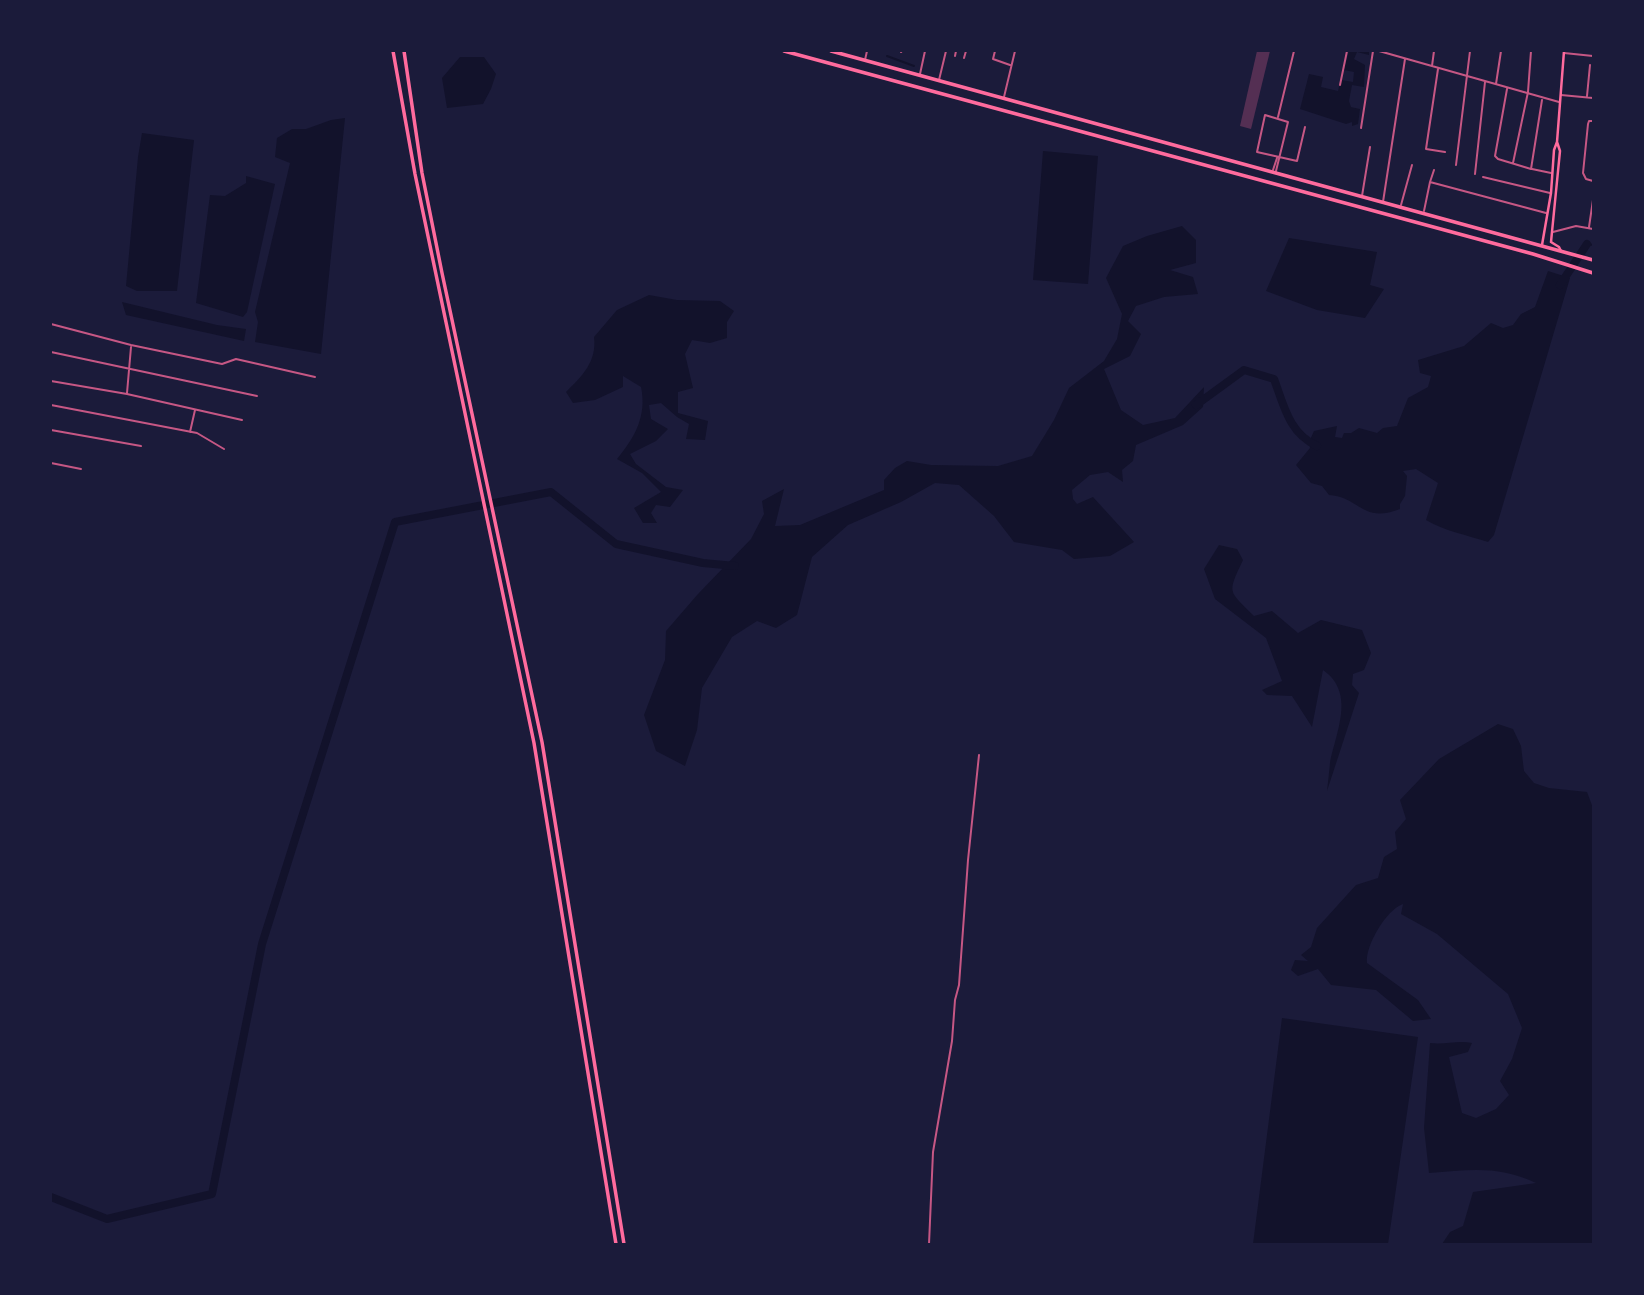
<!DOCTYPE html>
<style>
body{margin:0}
#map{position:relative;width:1644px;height:1295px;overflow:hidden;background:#1b1b3a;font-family:"Work Sans",sans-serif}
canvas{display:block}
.frame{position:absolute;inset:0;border:52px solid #1b1b3a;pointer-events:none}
</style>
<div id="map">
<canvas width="1644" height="1295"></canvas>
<div class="frame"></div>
</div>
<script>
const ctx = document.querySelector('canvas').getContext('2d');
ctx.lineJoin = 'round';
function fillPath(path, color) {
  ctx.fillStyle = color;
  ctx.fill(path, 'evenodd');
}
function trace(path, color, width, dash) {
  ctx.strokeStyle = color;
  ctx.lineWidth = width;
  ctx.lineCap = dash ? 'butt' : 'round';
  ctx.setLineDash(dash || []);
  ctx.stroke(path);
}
fillPath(new Path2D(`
 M1349 51 1369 52V55L1357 52 1354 59 1365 65 1364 87 1352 85 1349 101 1351 107 1360 109 1358 124 1352 126V122L1346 124 1300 109 1309 74 1323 77 1321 87 1338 91 1341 80 1353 82 1354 72 1344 70Z
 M460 57H484L496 74 491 89 483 104 447 108 442 78Z
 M345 118 321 354 255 342 258 322 255 312 290 163 275 157 277 138 292 129H306L331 120Z
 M142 133 194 140 177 291H137L126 286 138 157Z
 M1043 151 1098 156 1088 284 1033 280Z
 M246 176 275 184 247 312 243 317 196 303 210 195 225 196 246 183Z
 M1182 226 1196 240V263L1170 270 1193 277 1198 294 1164 297 1136 306 1128 321 1141 334 1130 356 1104 369 1121 410 1143 425 1175 418 1204 387 1203 407 1183 425 1136 445 1133 461 1122 470 1123 482 1108 472 1090 475 1072 490 1073 499 1077 504 1093 497 1134 542 1110 556 1074 559 1062 550 1014 542 994 516 959 485 935 483 901 502 848 525 812 557 797 615 776 628 757 621 732 637 702 688 697 730 685 766 656 751 644 715 665 660 666 631 698 594 751 539 764 514 762 501 784 489 775 526 800 525 884 490V480L895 468 907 461 931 465 998 466 1032 456 1054 420 1069 388 1104 361 1117 339 1122 314 1106 278 1123 246 1147 236Z
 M1289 238 1377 252 1370 285 1384 289 1365 318 1317 310 1266 291Z
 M1548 271 1570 278 1494 535 1488 542C1467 535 1444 531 1426 520L1438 483 1416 469 1403 471 1407 476 1405 496 1400 504V509C1362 524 1360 497 1329 495L1322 486 1311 483 1296 465 1310 448 1309 442 1314 431 1337 426 1335 437 1342 438 1344 433H1351L1359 428 1377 433 1383 428 1397 426 1408 398 1428 387 1431 376 1420 373 1418 360 1464 346 1491 323 1503 328 1513 325 1521 314 1535 307Z
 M649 295 677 300 720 301 734 311 727 322V338L710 343 692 340 685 354 693 388 678 392V413L708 421 705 440 686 439 689 424 677 417 661 403 649 405 651 419 668 429 656 441 630 454 636 464 666 487 683 490 670 507 656 505 651 513 657 523H643L634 508 661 492 642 473 617 459C635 437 647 416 641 387L623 376V387L595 400 573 403 566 392C582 376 597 362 594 337L617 310Z
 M122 302 217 325 246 329 244 341 126 315Z
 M1219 545 1237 549 1243 560C1227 594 1228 590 1254 616L1272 611 1298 633 1321 620 1362 630 1371 653 1364 670 1353 674 1352 685 1359 693 1327 791C1328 782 1329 773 1330 763 1336 732 1356 693 1323 670L1312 727 1292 696 1267 695 1262 690 1282 681 1266 638 1215 599 1204 569Z
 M1498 724 1513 729 1521 746 1524 771 1534 783 1549 788 1587 792 1593 808V1244H1442L1450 1232 1463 1226 1473 1192 1536 1183C1498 1165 1469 1170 1429 1173L1424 1128 1430 1043C1445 1045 1458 1040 1472 1043L1468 1052 1449 1057 1462 1113 1476 1118 1496 1109 1509 1095 1500 1081 1512 1059 1522 1028 1508 994 1437 934 1401 914 1403 904C1386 910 1365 946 1367 963L1418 1000 1431 1019 1413 1021 1376 990 1331 985 1318 969 1298 976 1291 970 1295 960 1308 961 1301 955 1311 947 1317 928 1356 885 1378 878 1384 857 1397 849 1395 832 1406 819 1400 800 1439 759Z
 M1282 1018 1418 1037 1388 1244H1253Z`), '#12122b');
trace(new Path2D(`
 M887 56 914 66
 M1587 244 1593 245`), '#12122b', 2);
trace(new Path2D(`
 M1560 285 1587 244
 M1196 405 1244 370 1274 379C1284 406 1289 433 1317 446
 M51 1197 107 1219 212 1194 262 944 395 522 551 492 616 544 703 563 735 566`), '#12122b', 8);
fillPath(new Path2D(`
 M1257 51H1270L1251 129 1240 126Z`), '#542f53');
trace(new Path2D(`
 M995 51 993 59 1010 65
 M1379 51 1559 102
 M901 52 902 51
 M1564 53 1593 56
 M955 56 956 51
 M964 58 966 51
 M865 60 867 51
 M1432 66 1434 51
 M1438 69 1426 149 1445 152
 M920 74 925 51
 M939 80 946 51
 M1496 84 1501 51
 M1340 85 1347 51
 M1507 89 1495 156 1498 159 1531 169 1542 100
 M1561 95 1593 98
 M1587 96 1590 65
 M1004 97 1015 51
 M1278 117 1294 51
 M1593 121H1589L1588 124 1583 173 1586 179 1593 181
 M1361 128 1373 51
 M1513 163 1528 92 1531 51
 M1456 165 1470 51
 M1532 169 1551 173
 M1273 170 1277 158
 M1276 171 1288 122 1265 115 1257 152 1297 161 1305 127
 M1475 174 1485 82
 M1483 177 1550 193
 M1430 182 1434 170
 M1362 196 1370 147
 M1383 202 1405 59
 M1401 205 1412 165
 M1424 211 1430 182 1546 213
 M1589 227 1593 200
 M1553 232 1576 226 1593 229
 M51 324 131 345 222 364 236 359 315 377
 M51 352 257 396
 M51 381 127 394 242 420
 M127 393 131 347
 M51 405 197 433 224 449
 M51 430 141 446
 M190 432 195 410
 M51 463 81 469
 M929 1244 933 1152 952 1041 955 1000 959 985 968 860 979 755`), '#c65784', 2);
trace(new Path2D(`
 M1557 142 1560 151 1551 242 1559 247 1561 251
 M1542 245 1551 193 1554 150 1557 142 1564 51`), '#ff6b9d', 2.5);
trace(new Path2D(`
 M393 51 415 174 534 743 616 1244
 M404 51 422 173 442 273 542 742 624 1244
 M784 51 1533 254 1593 273
 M831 51 1593 260`), '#ff6b9d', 3.5);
</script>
